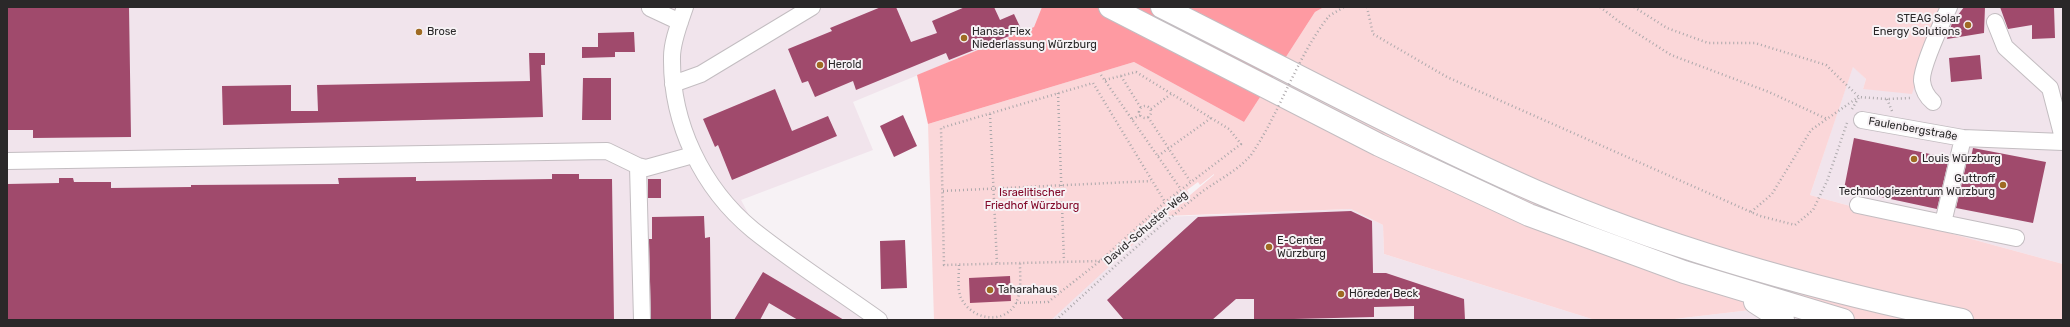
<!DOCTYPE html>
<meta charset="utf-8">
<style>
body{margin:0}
#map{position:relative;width:2070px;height:327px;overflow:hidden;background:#f7f2f5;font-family:Rubik,sans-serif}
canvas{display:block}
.frame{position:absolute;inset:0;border:8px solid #2a2829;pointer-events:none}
</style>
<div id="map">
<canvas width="2070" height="327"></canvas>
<div class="frame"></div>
</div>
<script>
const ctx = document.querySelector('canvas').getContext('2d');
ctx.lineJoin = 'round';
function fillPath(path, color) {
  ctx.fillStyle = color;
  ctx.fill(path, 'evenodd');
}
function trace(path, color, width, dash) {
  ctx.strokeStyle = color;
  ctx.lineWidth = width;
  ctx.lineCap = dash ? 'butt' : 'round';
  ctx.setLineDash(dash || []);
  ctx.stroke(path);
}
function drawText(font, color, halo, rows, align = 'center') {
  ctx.font = font + ' Rubik,sans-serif';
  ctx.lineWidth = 4;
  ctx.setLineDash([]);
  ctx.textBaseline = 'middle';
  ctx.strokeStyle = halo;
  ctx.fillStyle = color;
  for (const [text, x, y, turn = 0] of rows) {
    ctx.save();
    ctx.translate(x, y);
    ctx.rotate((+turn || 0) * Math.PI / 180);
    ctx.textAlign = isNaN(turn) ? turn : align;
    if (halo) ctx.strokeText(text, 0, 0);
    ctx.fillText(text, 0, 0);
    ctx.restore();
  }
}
fillPath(new Path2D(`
 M7 7H1042L1034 27 853 102 873 150 741 200 770 254 891 320H7Z
 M1943 7H2063V264L1810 195 1853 66 1866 79 1863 89 1935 21Z
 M1351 209 1383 225 1384 254 1595 320H1044L1164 217Z
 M1793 305 1798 320H1666Z`), '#f1e4ec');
fillPath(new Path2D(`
 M1324 7H1943L1935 21 1912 94 1863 89 1866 79 1853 67 1810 195 2063 264V320H1798L1793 305 1666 320H1595L1384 254 1383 225 1351 209 1164 216 1051 320H934L928 124 1134 62 1244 122 1315 12ZM1214 174V175L1165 216 1189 194 1187 190 1198 182 1200 185Z`), '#fbd7d9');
fillPath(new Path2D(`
 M1042 7H1324L1315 12 1244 122 1134 62 928 124 917 75 1034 27Z`), '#fe9aa2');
fillPath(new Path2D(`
 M7 7H129L131 137 33 138V130H7Z
 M881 7H896L911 42 937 33 932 21 965 7H994L1000 20 1014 14 1022 31 949 60 946 53 856 90 853 81 815 97 808 81 802 83 788 49 832 31 830 28Z
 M1964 7H1985L1984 33 1947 39 1952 23Z
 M2000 7H2054L2055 38 2032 39V25L2008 29Z
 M634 32 635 52H615V57L582 58V47H598V33Z
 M529 53H545V65H541L543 117 223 125 222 86 291 85V111H318L317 85 530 81Z
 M1980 55 1982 79 1951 82 1949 58Z
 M583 78H611V120H582Z
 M775 89 792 131 828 116 837 136 732 180 718 145 715 147 703 119Z
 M903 115 917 146 894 157 880 126Z
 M1854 138 1949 158 1937 209 1844 189Z
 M1973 148 2046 162 2033 223 1956 208 1967 161 1970 162Z
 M552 174H579V179H612L614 320H7V184L59 183V178H73L74 182H111V188L191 187V185L339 184 338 178 416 177V181L552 179Z
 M648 179H661V198H648Z
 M1351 211 1372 221 1373 273H1386L1464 299 1465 320H1414V306L1374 307V317L1254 320V299H1236L1212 320H1124L1107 300 1198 217Z
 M704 216 705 238 710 237 711 320H651L649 239H652V217Z
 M905 240 907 288 881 289 880 241Z
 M763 272 844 320H798L769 303 760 320H734Z
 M1010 276 1011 301 970 303 969 278Z`), '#a04a6c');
const minor = new Path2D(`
 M685 7C680 22 672 41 672 57 671 123 702 188 753 230 793 262 837 290 879 320
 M650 8 680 22
 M1995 22 2005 47 2050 88 2063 138
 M673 84 701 74 812 7
 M1933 102C1926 96 1923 90 1922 81 1921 68 1943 20 1949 7
 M1862 120 1963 138 2063 142
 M1963 138 1943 223 2016 238
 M7 161 607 151 638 166 646 168 693 155
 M638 166 642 320
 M1858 205 1943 223`);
const highway = new Path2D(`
 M1110 7 1379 145 1529 215 1684 272 1843 320
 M1162 7C1286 69 1408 135 1535 191 1671 250 1817 290 1962 320
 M1755 302 1783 320`);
trace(minor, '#c3bdc1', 18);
trace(highway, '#c3bdc1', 24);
trace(new Path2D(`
 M1367 7 1373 34 1447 77 1760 216 1795 225 1813 210 1827 181 1847 123
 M1600 7 1621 23 1671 55 1769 92 1827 119
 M1634 7 1667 28 1708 43H1755L1826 65 1859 97 1887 99 1911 98
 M1329 16 1344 7
 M1101 75 1180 188
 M1121 76 1141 108
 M1105 80 1136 72 1229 129 1241 144 1165 202
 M1058 93 1064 261
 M1887 99 1892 111
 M1139 112a6 6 0 1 1 12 0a6 6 0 1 1-12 0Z
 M1151 109 1171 94
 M1852 109 1859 97
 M990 114 997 264
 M1148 117 1190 181
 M1132 119 1141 115
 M1158 156 1211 118
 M943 191 1151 181
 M1751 212 1772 194 1811 130 1857 98
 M959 265C959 275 957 289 961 298 974 324 1013 325 1019 294 1021 285 1020 273 1020 263
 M1016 303 1048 302 1100 261 1165 202 1093 83 941 128 944 265 1100 261
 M1056 320C1101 279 1146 237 1193 199 1211 183 1236 173 1251 155`), '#aca8ab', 2.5, [1, 3]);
trace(minor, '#fff', 16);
trace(highway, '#fff', 22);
trace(new Path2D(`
 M1251 155C1281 111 1296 58 1329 16`), '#aca8ab', 2.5, [1, 3]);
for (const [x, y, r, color] of [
 [1968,25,4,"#9f6a23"],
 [419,32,4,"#9f6a23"],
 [964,38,4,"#9f6a23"],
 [820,65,4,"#9f6a23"],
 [1914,159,4,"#9f6a23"],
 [2003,185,4,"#9f6a23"],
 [1269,247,4,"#9f6a23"],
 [990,290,4,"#9f6a23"],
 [1341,294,4,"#9f6a23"]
]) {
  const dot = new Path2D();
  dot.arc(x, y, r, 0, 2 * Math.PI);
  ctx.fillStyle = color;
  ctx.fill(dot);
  trace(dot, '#f7f2f5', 1.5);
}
drawText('11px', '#2a2829', '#f7f2f5', [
 ["STEAG Solar",1960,19,"right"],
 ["Energy Solutions",1960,32,"right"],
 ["Brose",427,32],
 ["Hansa-Flex",972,32],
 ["Niederlassung Würzburg",972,45],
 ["Herold",828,65],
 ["Louis Würzburg",1922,159],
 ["Guttroff",1995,179,"right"],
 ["Technologiezentrum Würzburg",1995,192,"right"],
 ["E-Center",1277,241],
 ["Würzburg",1277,254],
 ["Taharahaus",998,290],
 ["Höreder Beck",1349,294]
], 'left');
drawText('11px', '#2a2829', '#f7f2f5', [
 ["Faulenbergstraße",1913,129,10],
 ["David-Schuster-Weg",1146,228,-41]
]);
drawText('11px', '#820829', '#f7f2f5', [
 ["Israelitischer",1032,193],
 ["Friedhof Würzburg",1032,206]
]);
</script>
